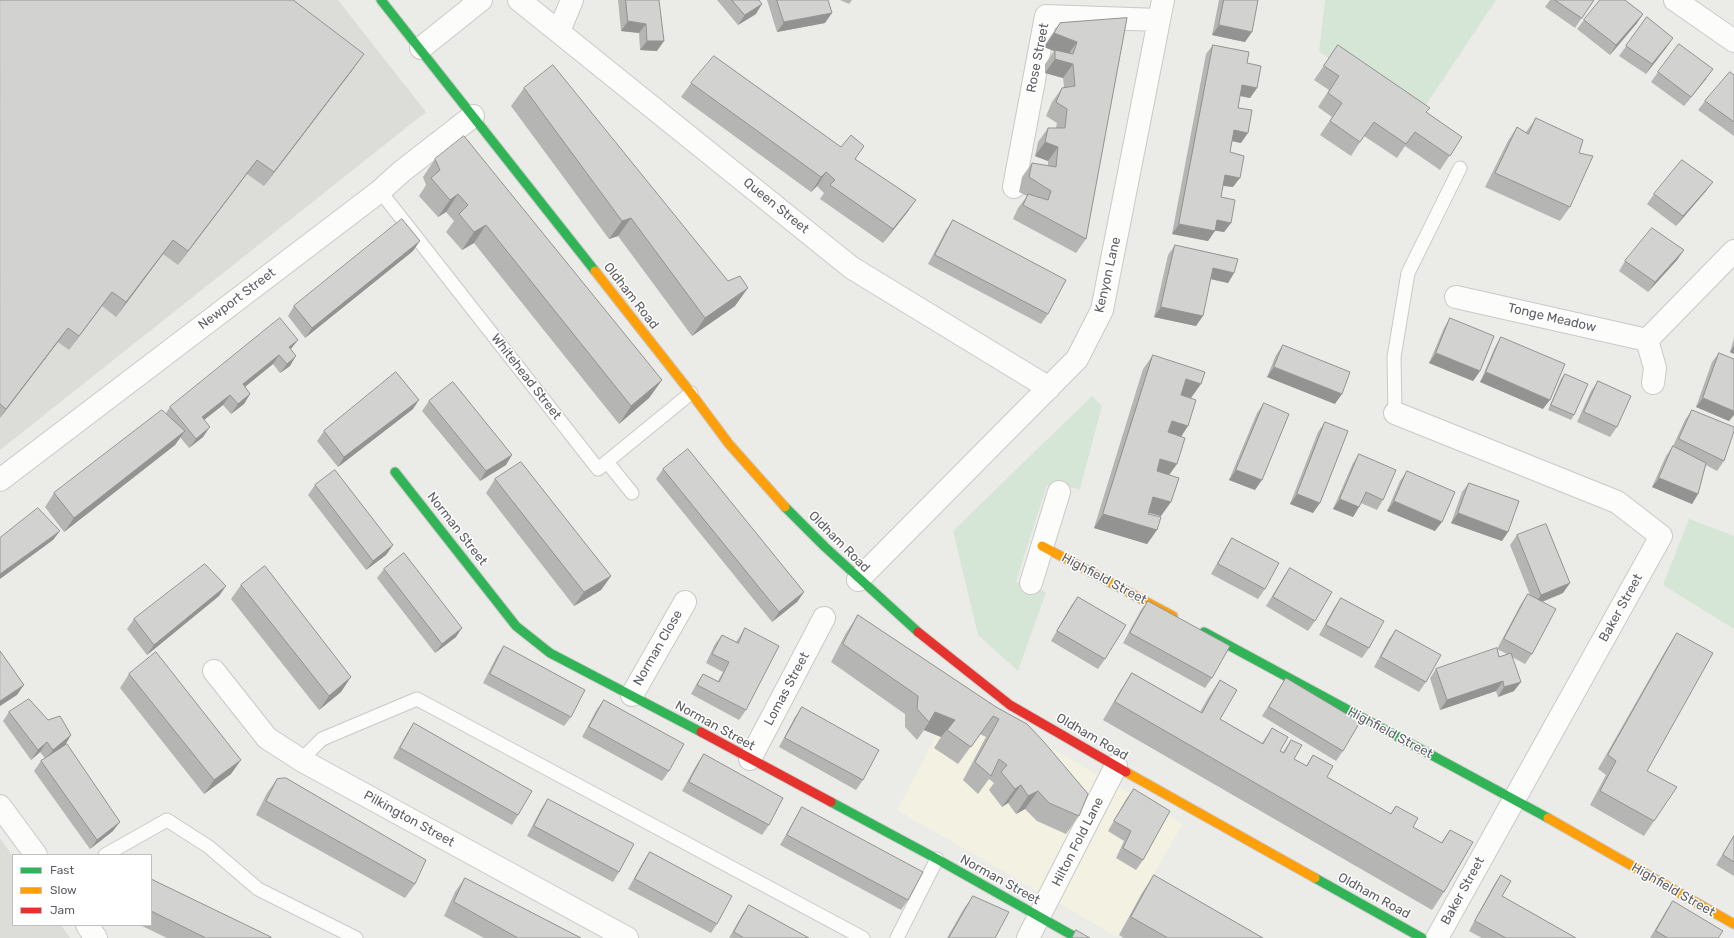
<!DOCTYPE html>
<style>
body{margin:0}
#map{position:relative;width:1734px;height:938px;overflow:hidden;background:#ebebe7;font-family:Rubik,sans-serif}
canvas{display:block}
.legend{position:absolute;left:12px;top:854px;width:140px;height:72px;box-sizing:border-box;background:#fff;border:1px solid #bebfc1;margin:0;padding:5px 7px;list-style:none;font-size:12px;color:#5d5f64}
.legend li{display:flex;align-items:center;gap:8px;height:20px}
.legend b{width:20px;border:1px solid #bebfc1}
</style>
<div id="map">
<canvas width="1734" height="938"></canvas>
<ul class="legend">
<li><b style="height:5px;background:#30b455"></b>Fast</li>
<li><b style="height:5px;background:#ff9f0a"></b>Slow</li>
<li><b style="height:5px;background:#e5322d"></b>Jam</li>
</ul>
</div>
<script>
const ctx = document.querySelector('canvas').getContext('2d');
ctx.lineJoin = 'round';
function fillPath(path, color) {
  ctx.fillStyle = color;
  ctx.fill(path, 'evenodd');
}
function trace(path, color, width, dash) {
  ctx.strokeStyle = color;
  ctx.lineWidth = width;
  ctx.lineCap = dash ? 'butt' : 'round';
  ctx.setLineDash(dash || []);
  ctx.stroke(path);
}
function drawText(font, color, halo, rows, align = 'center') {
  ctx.font = font + ' Rubik,sans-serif';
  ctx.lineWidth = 3;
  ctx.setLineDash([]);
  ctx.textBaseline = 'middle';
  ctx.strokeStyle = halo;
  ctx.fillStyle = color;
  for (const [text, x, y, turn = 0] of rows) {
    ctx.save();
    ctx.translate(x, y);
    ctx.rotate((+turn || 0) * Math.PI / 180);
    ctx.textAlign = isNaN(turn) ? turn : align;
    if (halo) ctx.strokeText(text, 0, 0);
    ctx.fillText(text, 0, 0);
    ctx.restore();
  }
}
fillPath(new Path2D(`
 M958 694 1183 824 1117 937 897 810Z`), '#f3f1e2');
fillPath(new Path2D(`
 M0 0H338L426 112 0 450Z
 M0 838 13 857V925H61L70 938H0Z`), '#dcdcd8');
fillPath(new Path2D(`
 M1325 0H1496L1420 114 1319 52Z
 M1092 396 1102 406 1080 489 1047 485 1016 582 1046 592 1018 671 978 635 953 531Z
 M1689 519 1734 536V629L1663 585Z`), '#d6e6d6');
const lane = new Path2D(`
 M380 191 598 469 691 393
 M1395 413 1394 357 1408 273 1460 168
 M607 462 632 493
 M301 760 322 739 417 699 863 938
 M105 855 167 820 209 847 258 889 356 938
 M897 938 937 859`);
const street = new Path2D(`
 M519 0 852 268 1049 388
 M1675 0 1734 41
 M559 31 572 0
 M421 48 481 0
 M1014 187 1046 16 1159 20
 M1456 297 1647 340 1734 251
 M1647 340 1655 368 1653 383
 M1395 413 1617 502 1661 536 1437 938
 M0 480 380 191 401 172 473 116
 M858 580 1077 359 1102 310 1163 0
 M1031 583 1059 492
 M214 671 267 738 301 760 627 938
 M632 695 685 602
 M750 759 824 618
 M0 806 36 855
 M87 925 96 938
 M1028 938 1116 766`);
const fast = new Path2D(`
 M381 0 595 271
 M395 472 516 626 550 653 701 732
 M785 507 825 547 918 632
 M1204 632 1548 818
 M831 802 937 859 1077 938
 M1315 878 1422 938`);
const slow = new Path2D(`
 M595 271 691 393 729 444 785 507
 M1042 546 1173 616
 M1126 772 1315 878
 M1548 818 1734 924`);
const jam = new Path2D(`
 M918 632 1010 705 1126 772
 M701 732 831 802`);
trace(lane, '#c9c9c9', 15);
trace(street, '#c9c9c9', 24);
trace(fast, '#c9c9c9', 11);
trace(slow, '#c9c9c9', 11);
trace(jam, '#c9c9c9', 11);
trace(lane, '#fcfcfb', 13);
trace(street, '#fcfcfb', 22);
trace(fast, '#30b455', 9);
trace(slow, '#ff9f0a', 9);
trace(jam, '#e5322d', 9);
fillPath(new Path2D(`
 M0 0 354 68 264 186 247 174 178 265 163 254 116 317 102 306 69 350 58 342 0 418Z
 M618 0H659L657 51 640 50 639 33 621 31Z
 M717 0H759L756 14 738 25Z
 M767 0H828L825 23 777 32Z
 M840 0H852L849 4Z
 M1219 0H1258L1245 42 1212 35Z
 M1550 0H1594L1575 28 1545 7Z
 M1643 14 1637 23 1610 55 1577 29 1584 20Z
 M1647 17 1673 38 1666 48 1646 74 1619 56Z
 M1127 18 1086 239 1076 253 1013 219 1018 208 1027 196 1019 192 1022 177 1032 163 1048 166V161L1035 156 1038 142 1048 128H1056L1057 123 1046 116 1052 102 1062 88 1064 87 1063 78 1045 73V64L1054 51 1044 47 1050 37 1060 23Z
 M1213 45 1247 63 1257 88 1250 98 1240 96 1238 108 1241 143 1232 141 1230 152 1233 187 1223 186 1221 197 1231 223 1224 232 1215 230 1208 241 1172 234 1206 54Z
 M1338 45 1426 112 1462 137 1440 170 1405 146 1397 158 1364 136 1351 156 1320 135 1332 117 1318 107 1329 90 1314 80Z
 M1658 72 1706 79 1684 106 1651 82Z
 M1734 75V136L1698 110 1705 101Z
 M691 83 855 159 916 200 906 214 883 243 820 199 824 193 817 186 811 192 681 97Z
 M524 88 728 281 735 306 692 336 618 236 609 239 511 106Z
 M1536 118 1579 153 1570 207 1560 221 1485 187 1508 141 1517 127 1526 132Z
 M435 159 662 380 649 398 619 424 474 243 462 250 446 232 454 221 446 212 438 217 419 196 426 185 423 177Z
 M1713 182 1706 191 1676 226 1647 204 1654 194Z
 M953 220 1048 314 1041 324 928 264 946 230Z
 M1175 245 1234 273 1228 283 1211 279 1196 326 1154 317 1168 255Z
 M1684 250 1677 260 1648 292 1619 271 1625 261Z
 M413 251 305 338 288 316 294 306Z
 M1450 318 1480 371 1473 381 1429 363 1444 328Z
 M1501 337 1543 409 1480 382 1495 347Z
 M1734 338V354L1730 352Z
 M1283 345 1335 404 1267 377 1276 355Z
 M291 349 290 366 280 373 273 364 245 387 250 394 244 404 231 414 223 405 204 420 203 437 189 448 180 437 175 445 64 532 45 507 54 493 166 413 170 407Z
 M1719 353 1729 421 1696 407 1712 362Z
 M1153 355 1191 398 1181 437 1169 475 1161 516 1148 513V514L1157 530 1147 544 1094 528 1143 369Z
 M1565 374 1574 415 1571 420 1548 410 1561 379Z
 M1598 381 1617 427 1610 437 1577 422 1591 391Z
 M429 401 506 465 480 481 422 411Z
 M1264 403 1255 490 1229 480 1257 413Z
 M413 409 338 467 317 441 324 431Z
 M1692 410 1724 461 1717 471 1706 465 1698 494 1692 504 1652 487 1666 456 1673 446 1685 420Z
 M1325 422 1313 513 1290 504 1318 432Z
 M1359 454 1383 500 1377 510 1361 503 1359 507 1353 517 1333 509 1353 463Z
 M663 469 804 592 797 602 772 622 656 479Z
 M1407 471 1435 531 1387 511 1400 481Z
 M495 479 611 576 601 590 574 606 486 493Z
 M1469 483 1502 541 1451 523 1462 492Z
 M315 485 393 545 386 555 366 570 308 495Z
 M1517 535 1563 593 1542 602 1532 654 1525 664 1512 657 1514 691 1498 697 1496 691 1440 710 1430 678 1436 669 1497 649 1521 604 1528 594 1530 595 1510 545ZM1497 649 1507 654 1499 657Z
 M1232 538 1265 589 1258 599 1211 574 1226 547Z
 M1290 568 1315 621 1308 631 1266 606 1283 578Z
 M384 569 456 637 435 653 377 578Z
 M241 585 341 692 319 710 231 599Z
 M219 596 147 655 127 629 134 619Z
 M1078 597 1105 659 1098 669 1051 641 1071 606Z
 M1341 598 1369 648 1362 658 1319 635 1334 608Z
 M1148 601 1212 678 1205 688 1123 643 1141 610Z
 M858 615 996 707 1079 816 1066 834 1037 821 1025 809 1016 814 1008 803 1002 807 989 790 994 783 989 779 978 794 963 780 986 737 980 734 958 764 934 748 941 737 924 730 917 740 905 727V714L831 662 846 633Z
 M745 628 746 710 739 720 691 694 697 683 703 674 718 681 723 672 706 663 715 644 722 635 736 642Z
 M1396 630 1426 682 1419 692 1374 667 1389 639Z
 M1677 633 1647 771 1654 821 1644 836 1590 805 1606 775 1598 769 1667 648Z
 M504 646 571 717 564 726 483 683 497 656Z
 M1132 673 1200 712 1208 698 1220 680V719L1262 743 1272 728 1280 751 1283 752 1291 740 1294 759 1306 766 1313 755 1327 777 1390 814 1396 806 1413 827 1441 843 1450 830 1444 892 1432 910 1103 720 1120 691Z
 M129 674 231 774 204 794 120 688Z
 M1286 678 1343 751 1336 761 1262 716 1280 688Z
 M604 700 669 771 662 781 582 737 597 709Z
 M802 707 863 780 856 790 779 747 795 717Z
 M9 712 48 720 71 735 65 745 113 831 90 849 34 771 41 761 45 758 40 752 31 760 3 721Z
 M414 723 518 815 512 825 393 758 407 733Z
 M704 754 769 825 762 835 682 791 697 764Z
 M277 779 415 884 405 898 256 815 267 793Z
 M1134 789 1143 860 1136 870 1116 858 1124 841 1108 831 1127 798Z
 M548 799 619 872 613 882 527 836 541 809Z
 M802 807 908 900 901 910 780 845 796 817Z
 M1734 835V876L1716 865Z
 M650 852 717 924 711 933 628 889 643 862Z
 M1154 875 1263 938H1124L1119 935 1142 893Z
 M1501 875 1502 896 1576 938H1482L1469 931 1494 885Z
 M465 878 581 938H484L444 916 455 892Z
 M151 879 271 938H167L140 925H151Z
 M973 896 995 938H947L963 910Z
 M1673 901 1718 938H1650L1666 911Z
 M749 905 809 938H729L742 915Z`), '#b5b5b3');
fillPath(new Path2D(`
 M762 4 756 14 738 25 745 15Z
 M832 13 825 23 777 32 784 22Z
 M1643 14 1637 23 1610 55 1616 45Z
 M628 21 646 24 639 33 621 31Z
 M1219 25 1252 32 1245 42 1212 35Z
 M1054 33 1077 42 1067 56 1055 50 1054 51 1044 47Z
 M1673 38 1666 48 1646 74 1652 64Z
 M647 41H664L657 51 640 50Z
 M364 54 354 68 264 186 274 172Z
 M1055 59 1073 64 1063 78 1045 73Z
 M1713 69 1706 79 1684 106 1691 97Z
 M1242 85 1257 88 1250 98 1236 95Z
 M1234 130 1248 133 1241 143 1227 140Z
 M1045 142 1058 147 1048 161 1035 156Z
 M257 160 247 174 178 265 188 251Z
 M826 172 817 186 811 192 821 177Z
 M1225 175 1240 178 1233 187 1219 185Z
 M1713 182 1706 191 1676 226 1683 216Z
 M458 194 446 212 438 217 450 200Z
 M916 200 906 214 883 243 893 229Z
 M631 218 618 236 609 239 622 221Z
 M1217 220 1231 223 1224 232 1210 230Z
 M1179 224 1215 231 1208 241 1172 234Z
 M486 225 474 243 462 250 474 232Z
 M173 240 163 254 116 317 126 302Z
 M420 241 413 251 305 338 312 328Z
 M1684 250 1677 260 1648 292 1655 282Z
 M1213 268 1234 273 1228 283 1206 278Z
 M748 288 735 306 692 336 705 318Z
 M112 292 102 306 69 350 79 336Z
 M1161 307 1203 316 1196 326 1154 317Z
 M68 328 58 342 0 418 6 409Z
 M298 340 291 349 289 347Z
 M1734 346V354L1730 352Z
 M1436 353 1480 371 1473 381 1429 363Z
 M279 355 273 364 236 394 243 384Z
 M296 356 290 366 280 373 287 364Z
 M1274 367 1342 394 1335 404 1267 377Z
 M1486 372 1550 400 1543 409 1480 382Z
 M1186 379 1201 384 1191 398 1176 393Z
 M662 380 649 398 619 424 631 406Z
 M250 394 244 404 231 414 238 404Z
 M230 395 223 405 195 427 202 417Z
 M1703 398 1734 411V415L1729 421 1696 407Z
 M419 400 413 409 338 467 344 457Z
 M1172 421 1188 426 1179 440 1162 435Z
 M210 427 203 437 189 448 196 439Z
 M185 431 175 445 64 532 74 518Z
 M512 455 506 465 480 481 486 471Z
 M1160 459 1177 464 1167 478 1150 473Z
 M1236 470 1262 480 1255 490 1229 480Z
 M1659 478 1698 494 1692 504 1652 487Z
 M1297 494 1320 503 1313 513 1290 504Z
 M1153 497 1171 502 1161 516 1143 511Z
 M1340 499 1359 507 1353 517 1333 509Z
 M1394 501 1442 522 1435 531 1387 511Z
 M1458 513 1508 532 1502 541 1451 523Z
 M1103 514 1157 530 1147 544 1094 528Z
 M60 531 53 540 0 579V574Z
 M393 545 386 555 366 570 373 561Z
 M611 576 601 590 574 606 584 592Z
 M1570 583 1563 593 1534 605 1541 595Z
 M226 586 219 596 147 655 154 645Z
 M804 592 797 602 772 622 779 612Z
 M462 628 456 637 435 653 442 644Z
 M351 677 341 692 319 710 329 696Z
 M1503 681 1496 691 1440 710 1447 700Z
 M1521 682 1514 691 1498 697 1504 687Z
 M24 685 17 695 0 706V701Z
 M935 712 955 720 941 737 924 730 929 722Z
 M71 735 65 745 46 759 53 750Z
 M47 742 40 752 31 760 38 750Z
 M241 760 231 774 204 794 214 780Z
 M1021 785 1008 803 1002 807 1015 789Z
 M1038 791 1025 809 1016 814 1028 796Z
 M120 822 113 831 90 849 97 840Z`), '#939392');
const building = new Path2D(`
 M0 0H293L364 54 274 172 257 160 188 251 173 240 126 302 112 292 79 336 68 328 6 409 0 404Z
 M626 0H659L664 41H647L646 24 628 21Z
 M732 0H759L762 4 745 15Z
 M777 0H828L832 13 784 22Z
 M1224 0H1258L1252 32 1219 25Z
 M1555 0H1594L1582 18Z
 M1600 0H1625L1643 14 1616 45 1584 20Z
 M1647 17 1673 38 1652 64 1626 46Z
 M1127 18 1086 239 1023 205 1028 194 1048 200 1051 191 1029 177 1032 163 1056 167 1058 147 1045 142 1048 128H1065L1067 109 1056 102 1062 88 1075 86 1073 64 1055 59V50L1073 54 1077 42 1054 33 1060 23Z
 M1679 44 1713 69 1691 97 1658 72Z
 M1213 45 1249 52 1247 63 1261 66 1257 88 1242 85 1238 108 1252 110 1248 133 1234 130 1230 152 1244 156 1240 178 1225 175 1221 197 1235 200 1231 223 1217 220 1215 231 1179 224Z
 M1338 45 1430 108 1426 112 1462 137 1450 156 1415 132 1406 144 1374 122 1360 142 1330 121 1342 103 1328 93 1339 76 1324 66Z
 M714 56 841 147 851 135 864 146 855 159 916 200 893 229 830 185 835 180 826 172 821 177 691 83Z
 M553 65 728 281 740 276 748 288 705 318 631 218 622 221 524 88Z
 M1730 72 1734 75V122L1705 101Z
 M1536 118 1583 140 1579 153 1593 156 1570 207 1495 173 1517 127 1528 134Z
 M464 136 662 380 631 406 486 225 474 232 459 214 468 205 458 194 450 200 431 178 440 170 435 159Z
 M1682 160 1713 182 1683 216 1654 194Z
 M402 219 420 241 312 328 294 306Z
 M953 220 1066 280 1048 314 935 255Z
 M1652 228 1684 250 1655 282 1625 261Z
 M1175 245 1238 259 1234 273 1213 268 1203 316 1161 307Z
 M280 318 298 340 289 347 296 356 287 364 279 355 243 384 250 394 238 404 230 395 202 417 210 427 196 439 170 407Z
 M1450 318 1494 336 1480 371 1436 353Z
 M1501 337 1565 364 1550 400 1486 372Z
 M1283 345 1350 372 1342 394 1274 367Z
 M1719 353 1734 359V411L1703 398Z
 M1153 355 1205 372 1201 384 1186 379 1181 395 1196 400 1188 426 1172 421 1168 432 1185 438 1177 464 1160 459 1157 471 1179 478 1171 502 1153 497 1148 514 1161 517 1157 530 1103 514Z
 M396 372 419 400 344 457 324 431Z
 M1565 374 1588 384 1574 415 1551 405Z
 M1598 381 1631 396 1617 427 1584 412Z
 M453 382 512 455 486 471 429 401Z
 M1264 403 1289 414 1262 480 1236 470Z
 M162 410 185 431 74 518 54 493Z
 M1692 410 1734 427V431L1724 461 1679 439Z
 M1325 422 1348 431 1320 503 1297 494Z
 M1673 446 1706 463 1698 494 1659 478Z
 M688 449 804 592 779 612 663 469Z
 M1359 454 1396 470 1383 500 1366 492 1359 507 1340 499Z
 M521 462 611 576 584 592 495 479Z
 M335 470 393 545 373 561 315 485Z
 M1407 471 1455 492 1442 522 1394 501Z
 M1469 483 1519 501 1508 532 1458 513Z
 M38 508 60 531 0 574V538Z
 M1546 524 1570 583 1541 595 1517 535Z
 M1232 538 1279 563 1265 589 1218 564Z
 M404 553 462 628 442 644 384 569Z
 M205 564 226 586 154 645 134 619Z
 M265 566 351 677 329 696 241 585Z
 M1290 568 1332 592 1315 621 1273 597Z
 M1528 594 1556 609 1532 654 1504 639Z
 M1078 597 1126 625 1105 659 1057 631Z
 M1341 598 1384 621 1369 648 1326 625Z
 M1148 601 1230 646 1212 678 1130 633Z
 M858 615 996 707 1027 724 1044 742 1088 794 1079 816 1049 803 1038 791 1028 796 1021 785 1015 789 1001 772 1007 765 999 759 991 776 975 762 999 719 993 716 971 747 947 730 955 720 935 712 929 722 917 709 918 696 843 644Z
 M745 628 779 646 746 710 697 685 703 674 719 682 729 662 712 654 722 635 738 643Z
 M1396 630 1441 655 1426 682 1381 657Z
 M1677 633 1713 653 1647 771 1677 787 1654 821 1600 791 1616 761 1608 755Z
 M504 646 585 690 571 717 490 674Z
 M1497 648 1499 657 1511 653 1521 682 1504 687 1503 681 1447 700 1436 669Z
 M0 651 24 685 0 701Z
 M156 652 241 760 214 780 129 674Z
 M1132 673 1202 713 1220 680 1237 690 1220 719 1263 744 1272 728 1288 737 1280 751 1284 753 1291 740 1302 745 1294 759 1307 766 1313 755 1333 766 1327 777 1391 814 1396 806 1418 818 1413 827 1442 843 1450 830 1473 842 1444 892 1115 702Z
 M1286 678 1360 722 1343 751 1269 707Z
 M29 699 48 720 60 716 71 735 53 750 47 742 38 750 9 712Z
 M604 700 684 744 669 771 589 727Z
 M802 707 879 750 863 780 785 738Z
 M414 723 532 791 518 815 400 748Z
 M67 744 120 822 97 840 41 761Z
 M704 754 783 798 769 825 689 782Z
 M286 778 426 860 415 884 266 801 277 779Z
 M1134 789 1170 811 1143 860 1123 848 1131 831 1114 821Z
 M548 799 634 844 619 872 534 826Z
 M802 807 923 872 908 900 787 835Z
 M1734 836V862L1723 855Z
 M650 852 732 896 717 924 635 879Z
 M1154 875 1263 938H1168L1131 917Z
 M1501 875 1511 881 1502 896 1576 938H1506L1475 921Z
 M465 878 581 938H518L454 902Z
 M151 879 271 937V938H206L151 911Z
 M973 896 1009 912 995 938H949Z
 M1673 901 1723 931 1718 938H1668L1656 931Z
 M749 905 809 938H744L734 932Z
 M1076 930 1090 938H1072Z`);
fillPath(building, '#d2d2d0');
trace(building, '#939392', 1);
drawText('13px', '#5d5f64', '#fff', [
 ["Rose Street",1038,58,-79],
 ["Queen Street",776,206,39],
 ["Kenyon Lane",1108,275,-77],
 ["Oldham Road",631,296,52],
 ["Newport Street",237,299,-37],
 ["Tonge Meadow",1552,318,13],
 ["Whitehead Street",526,377,52],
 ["Norman Street",457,529,52],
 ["Oldham Road",839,542,45],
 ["Highfield Street",1104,579,28],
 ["Baker Street",1621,608,-61],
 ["Norman Close",658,648,-60],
 ["Lomas Street",787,689,-62],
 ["Norman Street",715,726,29],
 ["Highfield Street",1390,733,28],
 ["Oldham Road",1092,737,30],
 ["Pilkington Street",409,819,29],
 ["Hilton Fold Lane",1078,842,-63],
 ["Norman Street",1000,880,29],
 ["Highfield Street",1673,890,30],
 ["Baker Street",1463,891,-61],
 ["Oldham Road",1374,896,29]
]);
</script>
